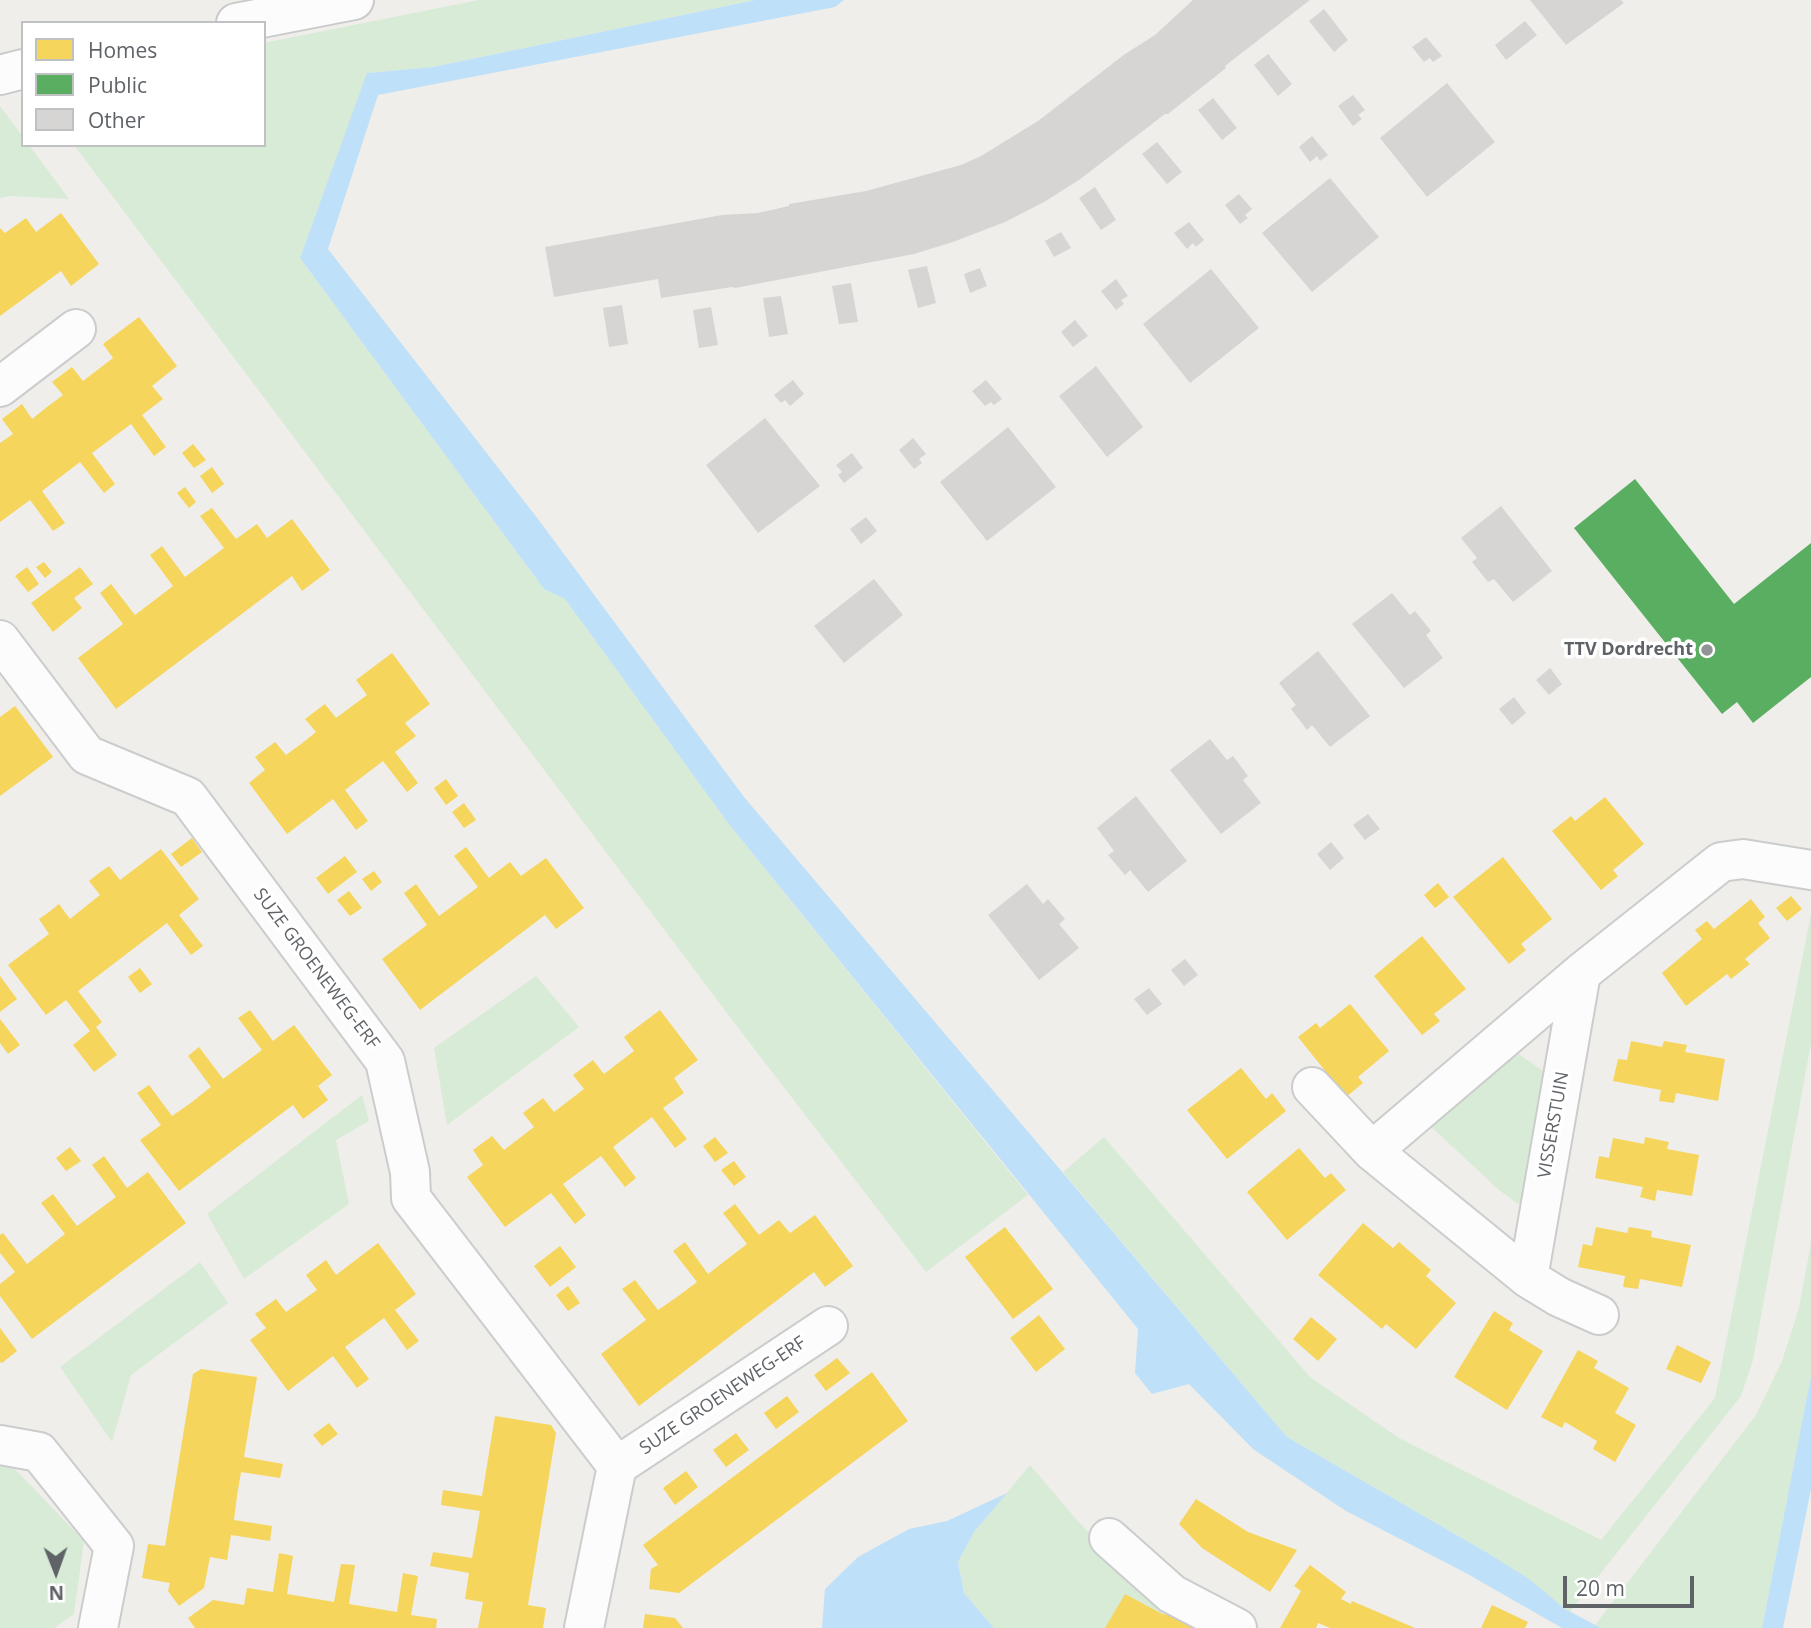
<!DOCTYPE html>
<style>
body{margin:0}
#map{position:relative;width:1811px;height:1628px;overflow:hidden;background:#efeeea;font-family:"Open Sans",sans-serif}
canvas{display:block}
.legend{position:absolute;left:21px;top:21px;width:245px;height:126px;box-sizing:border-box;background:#fff;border:2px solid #bfc1c3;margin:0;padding:9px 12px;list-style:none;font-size:21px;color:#5f6368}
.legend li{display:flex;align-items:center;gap:14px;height:35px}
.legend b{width:35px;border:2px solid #bfc1c3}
.north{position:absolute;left:21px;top:1537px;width:70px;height:70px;-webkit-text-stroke:5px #fff;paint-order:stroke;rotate:179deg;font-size:19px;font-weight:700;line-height:28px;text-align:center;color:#5f6368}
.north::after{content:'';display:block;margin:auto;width:24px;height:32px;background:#5f6368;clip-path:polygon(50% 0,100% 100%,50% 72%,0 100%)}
.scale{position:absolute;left:1563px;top:1576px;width:131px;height:32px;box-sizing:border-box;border:4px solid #5f6368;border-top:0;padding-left:9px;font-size:21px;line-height:24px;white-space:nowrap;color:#5f6368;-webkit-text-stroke:5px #fff;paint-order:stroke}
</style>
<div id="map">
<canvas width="1811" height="1628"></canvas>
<ul class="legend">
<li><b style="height:19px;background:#f6d55c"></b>Homes</li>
<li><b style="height:19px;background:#5aae61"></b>Public</li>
<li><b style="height:19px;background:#d6d5d3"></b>Other</li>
</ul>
<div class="north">N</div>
<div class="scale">20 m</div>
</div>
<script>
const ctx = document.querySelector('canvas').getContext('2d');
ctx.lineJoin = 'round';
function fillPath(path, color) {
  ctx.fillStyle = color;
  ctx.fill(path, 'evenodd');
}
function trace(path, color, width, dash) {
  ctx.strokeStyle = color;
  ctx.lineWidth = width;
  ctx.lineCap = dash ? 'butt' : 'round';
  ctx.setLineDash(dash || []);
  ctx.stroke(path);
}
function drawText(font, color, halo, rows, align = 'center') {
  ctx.font = font + ' "Open Sans",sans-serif';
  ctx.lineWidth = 7;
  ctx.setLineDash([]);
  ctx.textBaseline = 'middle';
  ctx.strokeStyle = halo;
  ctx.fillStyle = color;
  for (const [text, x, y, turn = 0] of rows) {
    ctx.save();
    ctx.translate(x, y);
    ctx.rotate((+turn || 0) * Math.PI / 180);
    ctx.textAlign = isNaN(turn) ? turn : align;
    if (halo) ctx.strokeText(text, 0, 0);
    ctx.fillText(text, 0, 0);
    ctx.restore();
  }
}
fillPath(new Path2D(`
 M479 0H755L433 67 368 73 300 258 544 589 565 599 728 823 1028 1195 926 1272 739 1029 74 145H264V43Z
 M0 106 23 137V145H29L69 199 11 196 0 198Z
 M1811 914V1043L1753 1360 1741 1396 1570 1612 1486 1552 1287 1437 1063 1172 1104 1137 1310 1377 1399 1438 1601 1540 1715 1398Z
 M536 976 579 1027 447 1125 434 1048Z
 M1513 1050 1546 1073 1523 1199 1518 1204 1499 1190 1425 1121Z
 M362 1095 369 1121 336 1140 349 1204 244 1279 207 1214Z
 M1811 1243V1376L1762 1628H1601L1595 1625 1756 1415 1782 1361 1799 1308Z
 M200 1262 228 1303 131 1375 112 1442 60 1367Z
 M0 1465 14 1468 84 1541 74 1614 54 1628H0Z
 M1030 1465 1076 1519 1116 1562 1200 1628H994L964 1593 958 1562 974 1532Z`), '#d8ebd6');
fillPath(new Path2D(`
 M755 0H844L835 7 378 95 328 249 538 519 744 797 1287 1437 1486 1552 1529 1579 1565 1609 1601 1628H1562L1464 1572 1346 1511 1253 1449 1189 1384 1152 1394 1135 1373 1138 1329 728 823 565 599 544 589 300 258 367 73 433 67Z
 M1811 1376V1489L1783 1628H1762Z
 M1007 1493 974 1532 958 1562 964 1593 994 1628H822L825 1589 858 1557 909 1529 947 1521Z`), '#bfe0f9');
fillPath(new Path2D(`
 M61 213 99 264 71 286 61 271 0 316V228L5 233 26 218 36 232Z
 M139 317 177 366 152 386 163 399 142 415 166 447 154 456 131 424 92 453 115 484 104 493 80 462 42 491 65 523 53 531 30 500 0 522V443L13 434 2 419 22 404 32 419 47 407 63 395 52 382 72 367 83 381 113 358 103 344Z
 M193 444 206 460 194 468 182 453Z
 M212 467 224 484 212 493 200 476Z
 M185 487 196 502 189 508 177 493Z
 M212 508 236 539 257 524 267 538 292 519 330 570 302 591 292 576 116 709 78 658 123 624 100 593 111 584 135 615 173 586 150 555 162 546 185 577 224 548 200 516Z
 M44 562 52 572 45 578 36 567Z
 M27 567 39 584 28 592 15 576Z
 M80 567 93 584 74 598 82 608 53 632 31 603Z
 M392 653 430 704 405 723 416 736 395 752 418 783 407 792 383 761 345 790 368 821 356 830 333 799 287 834 249 783 265 770 255 757 275 742 286 755 301 744 316 732 305 719 325 704 336 718 367 695 356 680Z
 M15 706 53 757 0 796V717Z
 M446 779 458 796 446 805 434 788Z
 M1605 797 1644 844 1613 870 1618 876 1601 890 1552 831 1571 816 1575 821Z
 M464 803 476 820 464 828 452 812Z
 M192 838 202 852 181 867 171 854Z
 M466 847 489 878 510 862 521 876 546 858 584 908 556 929 545 915 420 1010 382 959 427 925 404 893 416 884 439 916 478 887 454 856Z
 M161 849 199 899 179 915 203 946 191 955 167 923 78 991 102 1022 96 1027 117 1055 94 1072 73 1045 90 1031 66 1000 46 1015 8 965 49 934 39 919 49 912 59 904 70 919 100 895 89 881 99 873 109 866 120 880Z
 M345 856 357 872 328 894 316 878Z
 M1503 857 1552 919 1521 944 1526 950 1509 964 1453 897Z
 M374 871 382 882 371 891 362 879Z
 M1438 883 1449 897 1435 908 1424 895Z
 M349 891 362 908 350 916 337 900Z
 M1791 896 1802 909 1787 921 1776 908Z
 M1751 899 1765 917 1758 923 1770 938 1745 959 1750 964 1731 979 1727 974 1686 1006 1662 973 1702 939 1695 930 1707 921 1714 929Z
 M1422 936 1466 989 1434 1014 1440 1021 1422 1035 1374 976Z
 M140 968 152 984 140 993 128 977Z
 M0 976 17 999 0 1012Z
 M1350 1004 1389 1051 1358 1077 1363 1083 1346 1097 1298 1037 1316 1023 1320 1028Z
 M250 1010 273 1041 294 1025 332 1075 318 1086 328 1100 303 1119 293 1105 179 1191 140 1140 161 1125 137 1093 149 1085 172 1116 192 1102 211 1087 188 1056 199 1047 223 1079 262 1050 238 1018Z
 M660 1010 698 1060 674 1078 684 1093 663 1108 687 1139 675 1148 652 1117 613 1147 636 1178 625 1187 601 1156 563 1184 586 1215 575 1224 551 1193 505 1227 467 1177 483 1165 473 1150 492 1136 504 1150 534 1127 523 1113 543 1098 554 1112 584 1089 573 1075 593 1060 604 1074 634 1051 624 1037Z
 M0 1019 20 1045 8 1054 0 1043Z
 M1631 1041 1662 1047 1664 1041 1687 1045 1685 1052 1725 1059 1718 1101 1676 1093 1674 1103 1659 1101 1661 1090 1613 1081 1618 1059 1627 1060Z
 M1241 1068 1266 1099 1272 1093 1286 1111 1227 1159 1187 1110Z
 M715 1137 728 1153 715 1162 703 1146Z
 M1645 1137 1669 1142 1667 1149 1699 1155 1692 1196 1657 1190 1655 1201 1640 1197 1643 1187 1595 1178 1599 1156 1609 1158 1613 1138 1644 1144Z
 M70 1147 81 1161 66 1171 56 1158Z
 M1299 1148 1325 1178 1331 1173 1346 1190 1287 1240 1247 1192Z
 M104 1156 127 1188 148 1172 186 1223 32 1339 0 1296V1284L15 1272 0 1253V1235L3 1233 27 1264 65 1234 41 1203 53 1194 77 1226 116 1197 92 1165Z
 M734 1161 746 1177 734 1186 721 1170Z
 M735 1204 759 1235 779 1220 790 1233 815 1215 853 1266 825 1287 814 1272 639 1406 601 1354 646 1320 622 1289 635 1280 658 1310 677 1297 697 1282 673 1251 685 1242 708 1274 747 1244 723 1213Z
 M1363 1223 1393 1248 1399 1242 1431 1270 1426 1276 1456 1303 1416 1349 1386 1324 1382 1329 1318 1275Z
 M1005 1227 1053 1289 1013 1319 965 1257Z
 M1596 1227 1627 1233 1629 1227 1652 1231 1651 1237 1691 1245 1682 1287 1640 1279 1638 1289 1623 1287 1625 1276 1578 1267 1583 1244 1592 1246Z
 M378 1243 416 1294 395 1310 419 1341 407 1350 384 1318 345 1347 369 1379 357 1388 333 1356 288 1391 250 1340 266 1328 255 1314 276 1299 286 1312 317 1290 306 1275 326 1260 336 1275Z
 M560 1246 576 1267 550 1287 534 1266Z
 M568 1286 580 1303 568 1311 556 1295Z
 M1494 1311 1513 1323 1509 1330 1543 1351 1507 1410 1454 1377Z
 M1039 1315 1065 1349 1036 1372 1010 1338Z
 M1311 1317 1337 1339 1318 1361 1293 1339Z
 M0 1328 17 1351 2 1363 0 1362Z
 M1677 1345 1711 1362 1701 1383 1666 1369Z
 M1578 1350 1598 1361 1594 1368 1629 1388 1615 1413 1636 1425 1615 1462 1593 1449 1597 1441 1565 1422 1562 1428 1541 1417Z
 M837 1358 850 1373 826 1391 814 1375Z
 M201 1369 257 1377 244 1457 283 1464 280 1478 241 1472 237 1496 234 1520 272 1526 270 1541 231 1535 227 1560 210 1557 204 1588 179 1606 168 1591 170 1583 142 1578 148 1544 165 1546 193 1374Z
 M872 1372 908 1421 679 1593 649 1589 651 1569 658 1565 643 1545Z
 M787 1396 799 1412 776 1429 764 1413Z
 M495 1416 551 1425 556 1433 528 1605 546 1608 543 1628H478L483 1602 465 1599 469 1573 430 1566 433 1552 472 1558 480 1511 441 1505 443 1490 482 1496Z
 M329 1423 338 1434 322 1446 313 1435Z
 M736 1433 749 1450 726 1467 713 1450Z
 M686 1471 698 1487 675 1505 663 1488Z
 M1196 1499 1248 1532 1297 1550 1270 1592 1202 1548 1179 1524Z
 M279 1553 293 1556 287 1594 334 1602 341 1564 355 1565 349 1604 397 1612 403 1573 418 1576 411 1615 437 1619 436 1628H195L188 1618 213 1600 244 1605 247 1588 273 1592Z
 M1310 1565 1346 1592 1341 1599 1351 1604 1352 1601 1415 1628H1330L1318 1623 1316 1628H1280L1301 1591 1294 1586Z
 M1125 1594 1164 1615 1167 1610 1197 1628H1105Z
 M1492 1605 1528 1622 1525 1628H1481Z
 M645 1614 675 1618 683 1628H643Z`), '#f6d55c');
fillPath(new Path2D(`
 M1635 479 1734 604 1811 543V677L1753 723 1737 702 1722 714 1574 528Z`), '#5aae61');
fillPath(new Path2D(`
 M1193 0H1310L1225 66 1226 68 1168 114H1165L1079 180 1044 202 1005 222 953 242 914 254 735 288 732 287 661 298 658 279 554 297 545 247 722 215 758 213 789 206V204L866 191 961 165 981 156 1038 121 1125 54 1155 35Z
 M1530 0H1621L1624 3 1566 45Z
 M1324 9 1348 40 1334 52 1309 21Z
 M1525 21 1537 35 1506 60 1495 45Z
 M1426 37 1442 56 1433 62 1430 58 1424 62 1412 47Z
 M1268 54 1292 84 1278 96 1254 65Z
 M1447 83 1495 142 1427 197 1380 138Z
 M1353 95 1365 110 1358 115 1362 119 1353 126 1338 106Z
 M1213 98 1237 128 1222 140 1198 110Z
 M1312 136 1328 155 1320 161 1317 156 1310 162 1299 147Z
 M1157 142 1182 172 1167 184 1142 154Z
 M1330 178 1379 237 1312 292 1262 233Z
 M1095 187 1116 220 1101 230 1079 198Z
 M1239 194 1252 209 1245 215 1248 218 1240 224 1225 205Z
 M1189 222 1204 240 1196 247 1193 243 1187 249 1174 233Z
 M1061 232 1071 248 1054 257 1045 241Z
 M927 266 936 303 918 308 908 270Z
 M980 268 987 286 970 293 964 274Z
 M1211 269 1259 328 1190 383 1143 324Z
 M1116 279 1128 296 1121 300 1124 304 1116 310 1101 291Z
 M851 283 858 322 839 324 832 286Z
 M781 296 788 334 769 337 763 298Z
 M622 305 628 344 609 347 603 308Z
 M711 307 718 345 699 348 693 310Z
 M1075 320 1088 336 1073 347 1061 332Z
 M1096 366 1143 427 1107 457 1059 396Z
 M793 380 804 394 790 406 785 400 781 403 774 395Z
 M986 380 1002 399 994 405 991 402 985 406 972 391Z
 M765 418 820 486 758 533 706 465Z
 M1008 427 1056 487 987 541 940 482Z
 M913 438 926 454 919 459 922 463 914 469 899 450Z
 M852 453 863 468 844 483 838 475 842 472 836 465Z
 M1501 506 1552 571 1513 602 1494 579 1488 582 1472 562 1477 558 1461 538Z
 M866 517 877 531 861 544 850 529Z
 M874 579 903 615 844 663 814 626Z
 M1392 593 1410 615 1415 611 1431 631 1426 635 1443 658 1404 688 1352 624Z
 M1318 651 1370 716 1330 747 1312 725 1307 730 1291 709 1296 705 1279 683Z
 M1550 668 1562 684 1549 695 1536 680Z
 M1514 697 1526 713 1512 725 1499 709Z
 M1210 739 1227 760 1233 756 1248 776 1243 780 1261 803 1221 834 1170 770Z
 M1136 796 1187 861 1148 892 1130 870 1125 875 1108 855 1114 851 1097 828Z
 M1368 814 1380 829 1365 840 1353 825Z
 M1331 842 1344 858 1330 870 1317 854Z
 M1027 884 1043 904 1048 899 1065 919 1059 924 1079 948 1039 980 988 915Z
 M1185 959 1198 975 1184 986 1171 970Z
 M1149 988 1162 1004 1147 1015 1134 999Z`), '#d6d5d3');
const street = new Path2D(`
 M0 387 76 329
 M0 640 87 755 188 797 385 1061 410 1172 411 1198 617 1466
 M1581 973 1372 1151 1528 1278 1559 1297 1599 1315
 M1312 1087 1372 1151
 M1528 1278 1581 973 1721 862 1743 859 1811 870
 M0 1445 39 1452 114 1546 98 1628
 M1109 1538 1172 1594 1237 1628
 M584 1628 617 1466 828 1326`);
const secondary = new Path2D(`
 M236 23 354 0
 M0 75 23 69`);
trace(street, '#cbcccc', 42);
trace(secondary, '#cacacb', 42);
trace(street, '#fdfcfc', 38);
trace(secondary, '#fdfcfc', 38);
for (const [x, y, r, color] of [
 [1707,650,7,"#919496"]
]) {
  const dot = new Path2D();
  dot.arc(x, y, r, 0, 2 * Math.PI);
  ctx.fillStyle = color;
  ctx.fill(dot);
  trace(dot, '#fff', 2.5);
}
drawText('bold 18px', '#5f6368', '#fff', [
 ["TTV Dordrecht",1693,650]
], 'right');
drawText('18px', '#5f6368', '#fff', [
 ["SUZE GROENEWEG-ERF",316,969,53],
 ["VISSERSTUIN",1554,1125,-80],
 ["SUZE GROENEWEG-ERF",723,1396,-34]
]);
</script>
